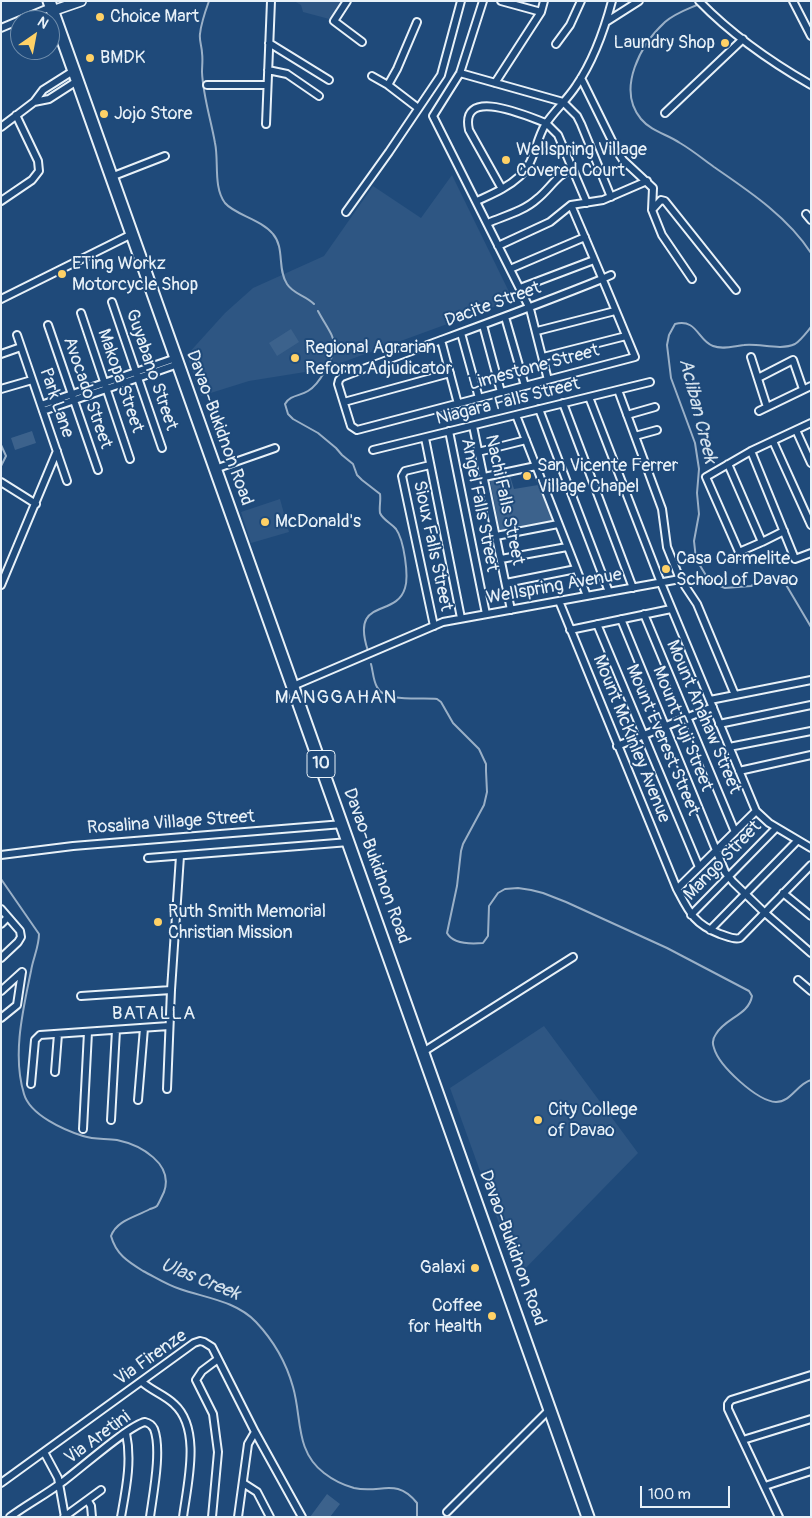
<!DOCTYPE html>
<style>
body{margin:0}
#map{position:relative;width:812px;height:1518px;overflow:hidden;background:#1f4a7a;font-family:Pangolin,sans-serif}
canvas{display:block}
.frame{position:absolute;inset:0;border:2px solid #e8f1f8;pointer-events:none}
.north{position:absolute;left:10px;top:10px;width:50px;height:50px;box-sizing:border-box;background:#1f4a7a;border:1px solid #6f8dac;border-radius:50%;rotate:33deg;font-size:14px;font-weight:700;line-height:20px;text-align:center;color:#e8f1f8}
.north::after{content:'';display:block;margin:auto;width:18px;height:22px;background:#ffd166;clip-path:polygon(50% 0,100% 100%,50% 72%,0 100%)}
.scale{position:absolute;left:640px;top:1486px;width:90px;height:22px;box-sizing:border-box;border:2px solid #e8f1f8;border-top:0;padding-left:6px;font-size:15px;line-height:18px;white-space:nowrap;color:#e8f1f8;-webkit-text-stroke:4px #1f4a7a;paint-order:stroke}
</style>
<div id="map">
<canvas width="812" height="1518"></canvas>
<div class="frame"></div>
<div class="north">N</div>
<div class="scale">100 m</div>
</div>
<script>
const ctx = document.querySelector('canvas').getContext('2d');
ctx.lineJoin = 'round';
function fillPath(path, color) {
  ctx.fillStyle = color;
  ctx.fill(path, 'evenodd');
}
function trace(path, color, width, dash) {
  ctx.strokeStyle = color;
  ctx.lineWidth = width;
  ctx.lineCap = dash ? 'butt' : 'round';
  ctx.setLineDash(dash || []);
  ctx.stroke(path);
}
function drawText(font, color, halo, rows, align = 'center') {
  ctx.font = font + ' Pangolin,sans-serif';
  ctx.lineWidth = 4;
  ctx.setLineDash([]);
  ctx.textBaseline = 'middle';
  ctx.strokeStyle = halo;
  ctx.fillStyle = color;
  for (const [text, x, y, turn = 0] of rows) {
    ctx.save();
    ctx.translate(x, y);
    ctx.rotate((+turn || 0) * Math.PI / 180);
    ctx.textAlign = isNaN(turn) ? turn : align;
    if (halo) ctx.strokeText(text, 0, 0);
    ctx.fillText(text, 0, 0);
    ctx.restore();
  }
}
fillPath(new Path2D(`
 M294 1H345L333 20 303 12 301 5Z
 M452 175 513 300 324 369 249 381 201 396 187 355 225 313 253 288 324 256 373 186 421 218Z
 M280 499 289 532 251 543 241 512Z
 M544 1026 638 1153 518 1276 450 1088Z`), '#2e5683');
fillPath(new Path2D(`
 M291 329 299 342 277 356 269 343Z
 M32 431 36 443 15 450 11 438Z
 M510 476 514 489 538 485 553 521 500 532 490 480Z
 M327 1494 340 1504 330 1517H310Z`), '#3c628c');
trace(new Path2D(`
 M209 1C205 12 201 23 200 34 199 40 202 47 202 53 203 59 202 66 202 72 203 96 211 120 215 143 219 161 213 187 225 203 235 215 261 219 273 234 285 248 277 269 287 284 293 294 305 295 314 304
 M699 4C688 9 675 13 665 22 641 44 616 89 641 119 652 132 667 134 680 143 692 150 703 159 714 167 749 191 788 217 811 253
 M318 311C333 339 342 341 325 371 321 378 315 387 308 391 300 396 290 395 285 404L288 414 293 419 318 433 336 448 342 455 353 464 357 475 362 480 380 494C381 500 379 507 380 513 383 520 391 523 396 529 404 540 409 576 405 588 396 619 350 596 368 651
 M811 327C806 333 801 340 795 344 780 351 760 343 744 345 734 346 723 350 713 346 698 341 697 318 675 324L669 335 667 345 671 378 695 443 699 469 697 493 699 514 694 541 696 559 710 582 725 588 751 586 771 576 785 583 811 627
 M1 445 6 456 1 466
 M1 489V491
 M371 664C373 671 373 680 377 687 384 703 422 697 437 699L441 702 453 723 479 749 486 764V771L487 792 484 805 463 844 461 851 457 886 447 933C453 944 472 944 483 943L488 936 489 906 498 893 505 889 518 888 531 890 543 893 566 902 667 948 749 991 752 996C749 1015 725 1018 716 1034 713 1038 712 1043 714 1048 719 1066 757 1101 776 1102 791 1102 797 1084 811 1080
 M1 879 39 934C39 947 33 958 31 971 23 1010 12 1055 24 1094 30 1115 64 1130 83 1136 95 1140 106 1138 117 1140 141 1145 174 1164 164 1192 162 1196 159 1203 157 1206 155 1208 152 1208 150 1209 136 1217 117 1220 111 1236 116 1254 127 1261 143 1271 155 1277 167 1285 180 1289 206 1298 236 1301 256 1322 273 1340 286 1362 293 1387 302 1418 295 1451 324 1473 333 1480 343 1485 354 1488 381 1494 396 1477 417 1503V1517`), '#9ab0c7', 2);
const street = new Path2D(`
 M347 1 334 21 362 42
 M483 1 460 73 433 116 530 309 548 380
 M501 1 541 12
 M699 1C731 34 771 62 811 85
 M793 1 811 36
 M20 20 51 7
 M606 22 639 1
 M1 28 20 20
 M269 43 329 80
 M556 44 570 25 581 1
 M268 70 287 74 319 96
 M460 73 563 102 577 116 581 124 611 197
 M372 76 388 85 418 108
 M581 78 617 151 623 160 653 188 652 210 662 235 692 279
 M495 83 541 12 544 1
 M207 85H267
 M388 85 397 69 417 22
 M34 102 49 99 77 81
 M665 113 743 39
 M266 124 271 1
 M1 127 34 102 43 90 73 71
 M111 177 165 156
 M502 189 469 130C459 85 529 117 546 123L558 135 587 203
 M1 201 32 180 39 171 38 161 16 115
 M477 201C492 194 507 188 520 176 535 162 535 142 545 125 554 111 567 100 576 86 594 60 604 31 612 1
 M571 205C593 256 614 306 635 357L357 430 351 426 338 384 339 380 342 377C428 344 516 314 602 279L611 275
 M652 210 661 200 665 201 736 290
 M346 212 389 152 441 75 461 1
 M806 214 811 220
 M488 223C504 216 524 211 537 199 550 189 556 175 572 169
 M498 246 550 222 571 205 603 200 647 181
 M510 269 585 237
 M520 288 594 260
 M1 299 132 234
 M112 302 162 448
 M81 313 130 459
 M505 317 525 386
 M48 325 98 470
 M483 325 501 392
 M537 331 615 311
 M461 333 479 398
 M17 335 67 481
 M441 340 458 404
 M1 354 21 347
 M543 357 626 336
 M751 357 767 407
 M758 378 793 360 803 389
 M1 389 32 380
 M589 397 661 583 756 811 769 823 811 848
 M344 402 450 373
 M563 403 633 588
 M41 405 176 358
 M539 409 609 592
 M43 411 178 364
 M759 411 811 386
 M516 415 587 596
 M627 415 655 407
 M473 426 511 610
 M796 430 811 463
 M449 431 486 614
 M635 436 657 430
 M425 438 461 618
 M773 441 811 525
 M373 450 650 382
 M751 451 795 559 811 553
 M478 452 526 440
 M728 464 762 542
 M430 465 405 471 402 476 434 626
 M215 469 275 448
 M484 477 536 466
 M1 482 36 504
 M496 536 558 524
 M739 552 706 477 751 451 811 423
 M738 556 739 552 762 542 784 531
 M501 559 567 547
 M506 583 576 569
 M1 585 57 451
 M685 586 697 604 735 695
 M559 601 677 889C689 912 694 924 720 934 727 936 733 940 740 938L811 865
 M644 614 735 832
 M621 619 725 872 733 882 765 913 811 953
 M597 624 699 867
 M570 630 671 609
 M293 686 443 622 680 579 667 547 662 509 618 390
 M710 700 811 680
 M719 724 811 705
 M617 746 713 707
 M729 747 811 731
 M739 771 811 755
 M1 855 73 846 343 824
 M148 858 349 842
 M677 889 756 811
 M783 893 811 916
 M1 909 20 931 21 937 18 942 1 958
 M691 915 776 828
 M1 924 8 917
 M710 930 797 841
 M798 980 811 991
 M1 991 22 972
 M81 996 171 990
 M1 1018 17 1005 22 972
 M423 1052 573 957
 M55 1072 58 1034
 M31 1084 35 1040 40 1035 169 1026
 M167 1089 171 990 180 856
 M138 1100 144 1028
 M111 1120 116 1030
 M83 1129 88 1032
 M142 1382C152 1391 165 1395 174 1404 202 1429 187 1485 183 1517
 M743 1440 811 1419
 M44 1452 58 1478 65 1517
 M1 1483 194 1343 200 1341 204 1342 212 1347 255 1432 302 1517
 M243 1483 257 1492 270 1517
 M765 1486 811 1471
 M88 1501 91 1506 92 1517
 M447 1512 551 1408
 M10 1517C26 1505 45 1495 61 1483 78 1471 129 1425 145 1422 149 1423 152 1425 154 1429 162 1450 153 1494 150 1517
 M64 1517 101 1490
 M121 1517C126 1489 132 1461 126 1433
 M212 1517 218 1452 213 1414 196 1380 202 1371 218 1359
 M238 1517 248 1444 255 1432
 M779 1517 728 1409V1404L731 1400 811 1375`);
const secondary = new Path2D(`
 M52 11 81 1`);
const highway = new Path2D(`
 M49 1 588 1517`);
trace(street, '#e8f1f8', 10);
trace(secondary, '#e8f1f8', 12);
trace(highway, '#e8f1f8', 15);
trace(street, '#1f4a7a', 6);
trace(secondary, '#1f4a7a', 9);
trace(highway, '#1f4a7a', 11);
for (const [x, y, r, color] of [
 [100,17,5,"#ffd166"],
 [725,43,5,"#ffd166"],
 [90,58,5,"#ffd166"],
 [104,114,5,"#ffd166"],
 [506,160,5,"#ffd166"],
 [62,274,5,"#ffd166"],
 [295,358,5,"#ffd166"],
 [527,476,5,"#ffd166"],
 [265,522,5,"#ffd166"],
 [666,569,5,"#ffd166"],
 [158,922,5,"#ffd166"],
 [538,1120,5,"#ffd166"],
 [475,1268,5,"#ffd166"],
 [492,1316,5,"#ffd166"]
]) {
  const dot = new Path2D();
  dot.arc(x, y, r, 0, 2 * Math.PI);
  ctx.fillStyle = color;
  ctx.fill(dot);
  trace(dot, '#1f4a7a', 2);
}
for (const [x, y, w] of [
 [321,764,28]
]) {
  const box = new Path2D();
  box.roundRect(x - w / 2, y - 13.5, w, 27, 4);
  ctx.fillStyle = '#1f4a7a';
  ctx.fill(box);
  trace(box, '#e8f1f8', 1);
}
drawText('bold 16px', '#e8f1f8', null, [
 ["10",321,764]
]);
drawText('18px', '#e8f1f8', '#1f4a7a', [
 ["Choice Mart",110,17],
 ["Laundry Shop",715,43,"right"],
 ["BMDK",100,58],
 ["Jojo Store",114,114],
 ["Wellspring Village",516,150],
 ["Covered Court",516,171],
 ["ETing Workz",72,264],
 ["Motorcycle Shop",72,285],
 ["Regional Agrarian",305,348],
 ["Reform Adjudicator",305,369],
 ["San Vicente Ferrer",537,466],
 ["Village Chapel",537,487],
 ["McDonald's",275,522],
 ["Casa Carmelite",676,559],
 ["School of Davao",676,580],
 ["Ruth Smith Memorial",168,912],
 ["Christian Mission",168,933],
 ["City College",548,1110],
 ["of Davao",548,1131],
 ["Galaxi",465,1268,"right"],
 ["Coffee",482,1306,"right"],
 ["for Health",482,1327,"right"]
], 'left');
drawText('18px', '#e8f1f8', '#1f4a7a', [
 ["Dacite Street",493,305,-20],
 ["Limestone Street",534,368,-15],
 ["Guyabano Street",151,370,71],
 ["Makopa Street",120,381,71],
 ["Avocado Street",87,393,71],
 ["Niagara Falls Street",508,402,-14],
 ["Park Lane",56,403,71],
 ["Davao-Bukidnon Road",219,428,70],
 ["Nachi Falls Street",504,500,78],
 ["Angel Falls Street",479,505,79],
 ["Sioux Falls Street",432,546,78],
 ["Wellspring Avenue",554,587,-10],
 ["Mount Anahaw Street",703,717,67],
 ["Mount Fuji Street",682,729,68],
 ["Mount McKinley Avenue",631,739,68],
 ["Mount Everest Street",662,740,67],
 ["Rosalina Village Street",171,823,-4],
 ["Mango Street",723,861,-46],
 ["Davao-Bukidnon Road",376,866,70],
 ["Davao-Bukidnon Road",512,1248,70],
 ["Via Firenze",151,1358,-35],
 ["Via Aretini",98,1438,-36]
]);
drawText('italic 19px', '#d4e1ec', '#1f4a7a', [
 ["Acliban Creek",697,411,76],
 ["Ulas Creek",200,1280,22]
]);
ctx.letterSpacing = '1px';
drawText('19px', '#e8f1f8', '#1f4a7a', [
 ["MANGGAHAN",336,698],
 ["BATALLA",154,1014]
]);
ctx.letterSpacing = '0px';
</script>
